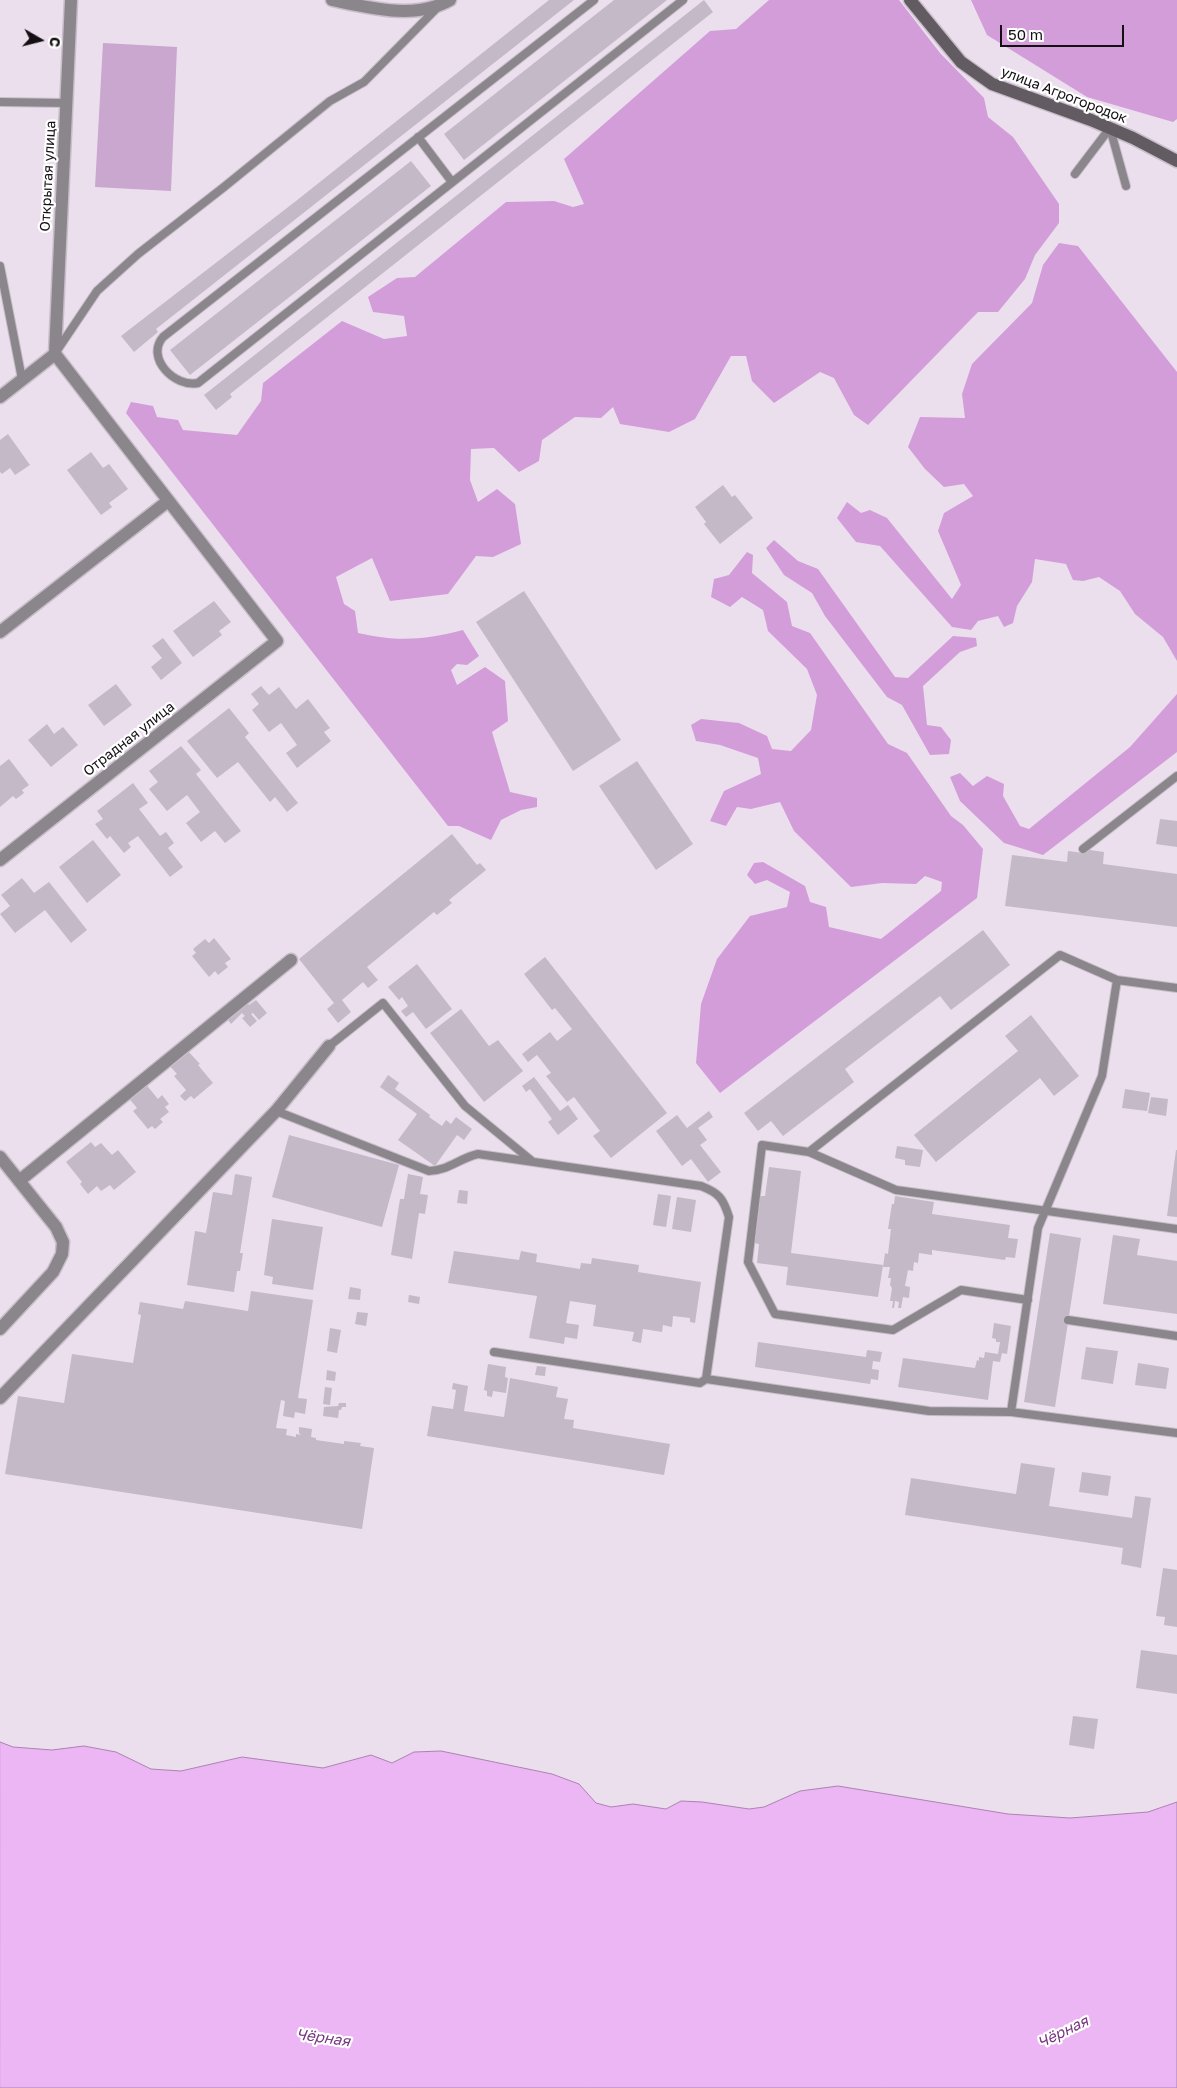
<!DOCTYPE html>
<meta charset="utf-8">
<style>
body{margin:0}
#map{position:relative;width:1177px;height:2088px;overflow:hidden;background:#ebdfed;font-family:"Golos Text",sans-serif}
canvas{display:block}
.north{position:absolute;left:15px;top:15px;width:50px;height:50px;-webkit-text-stroke:4px #fff;paint-order:stroke;rotate:98deg;font-size:14px;font-weight:700;line-height:20px;text-align:center;color:#130f13}
.north::after{content:'';display:block;margin:auto;width:18px;height:22px;background:#130f13;clip-path:polygon(50% 0,100% 100%,50% 72%,0 100%)}
.scale{position:absolute;left:1000px;top:25px;width:124px;height:22px;box-sizing:border-box;border:2px solid #130f13;border-top:0;padding-left:6px;font-size:15px;line-height:18px;white-space:nowrap;color:#130f13;-webkit-text-stroke:4px #fff;paint-order:stroke}
</style>
<div id="map">
<canvas width="1177" height="2088"></canvas>
<div class="north">С</div>
<div class="scale">50 m</div>
</div>
<script>
const ctx = document.querySelector('canvas').getContext('2d');
ctx.lineJoin = 'round';
function fillPath(path, color) {
  ctx.fillStyle = color;
  ctx.fill(path, 'evenodd');
}
function trace(path, color, width, dash) {
  ctx.strokeStyle = color;
  ctx.lineWidth = width;
  ctx.lineCap = dash ? 'butt' : 'round';
  ctx.setLineDash(dash || []);
  ctx.stroke(path);
}
function drawText(font, color, halo, rows, align = 'center') {
  ctx.font = font + ' "Golos Text",sans-serif';
  ctx.lineWidth = 4.5;
  ctx.setLineDash([]);
  ctx.textBaseline = 'middle';
  ctx.strokeStyle = halo;
  ctx.fillStyle = color;
  for (const [text, x, y, turn = 0] of rows) {
    ctx.save();
    ctx.translate(x, y);
    ctx.rotate((+turn || 0) * Math.PI / 180);
    ctx.textAlign = isNaN(turn) ? turn : align;
    if (halo) ctx.strokeText(text, 0, 0);
    ctx.fillText(text, 0, 0);
    ctx.restore();
  }
}
fillPath(new Path2D(`
 M103 43 177 47 171 191 95 187Z`), '#c9a7ce');
fillPath(new Path2D(`
 M769 0H899L940 53 984 98 988 117 1013 137 1059 204V223L1035 255 1025 279 998 312H978L868 425 854 415 834 378 820 372 774 403 752 381 746 356H731L695 419 669 432 620 424 613 407 601 418 575 417 542 440 539 461 519 472 494 448 471 449 470 480 478 502 497 489 515 504 521 544 493 557 476 556 448 594 390 601 372 558 336 577 344 604 355 611 358 633C397 642 425 640 463 630L479 656 467 665 457 664 451 670 457 685 485 667 505 681 508 721 492 732 510 792 537 798V807L521 810 501 820 491 840 459 826H448L126 413 131 402 153 406 157 417 178 420 183 430 237 435 261 401 263 383 342 321 384 339 407 336 404 316 373 312 368 297 397 278 415 277 506 202 554 201 573 207 584 204 564 159 710 31 736 29Z
 M971 0H1177V119L1173 122 1087 97 987 35Z
 M1059 243 1078 246 1177 372V661L1163 637 1135 614 1120 591 1099 577 1083 581 1073 580 1066 564 1035 559 1032 582 1017 606 1013 623 1004 627 998 616 978 621 971 630 952 627 880 546 856 542 837 518 847 502 861 513 870 510 887 518 952 599 961 585 938 531 944 513 973 496 964 484 944 487 925 469 908 447 920 417 965 418 962 394 972 364 1032 303 1043 265Z
 M774 540 798 561 818 569 895 677 908 678 953 636 976 638 977 646 960 652 923 686 927 725 941 727 951 740 949 754 930 755 902 705 887 697 825 616 812 593 784 575 766 548Z
 M747 552 753 555 752 573 787 602 792 626 810 633 888 744 907 753 951 816 963 825 983 849 977 898 720 1093 696 1063 701 1004 717 959 750 916 787 907 790 892 767 880 755 884 747 875 754 863 763 862 805 886 810 902 826 907 829 927 881 939 941 891 942 882 925 876 916 884 882 883 851 887 794 831 780 802 751 809 737 807 726 826 710 821 724 791 761 774 758 758 720 745 696 741 691 725 701 719 739 723 767 736 772 749 791 751 811 730 817 695 807 669 768 631 763 610 742 597 730 607 711 597 714 579 729 575Z
 M1177 694V752L1043 855 1004 843 960 801 950 777 960 773 973 786 987 776 1004 784 1003 796 1020 826 1029 829 1130 747Z`), '#d39dda');
const water = new Path2D(`
 M0 1742 13 1747 52 1750 84 1746 116 1752 151 1769 181 1771 242 1757 323 1768 371 1755 392 1763 414 1752 441 1751 552 1774 579 1784 596 1803 611 1807 633 1804 666 1809 681 1801 702 1802 749 1809 764 1807 800 1791 838 1786 1008 1814 1070 1818 1148 1812 1177 1802V2088H0Z`);
fillPath(water, '#ecb5f4');
trace(water, '#ab83b0', 1);
fillPath(new Path2D(`
 M549 0H574L156 329 158 332 134 352 121 336 296 201Z
 M614 0H667L464 160 444 134Z
 M704 0 713 12 230 394 232 397 216 410 204 395Z
 M411 161 431 186 190 375 170 350Z
 M8 434 30 465 15 475 10 468 2 474 0 472V440Z
 M91 452 103 468 109 464 128 489 109 503 112 507 101 515 67 470Z
 M723 485 732 497 735 495 753 518 720 544 704 524 706 522 695 507Z
 M524 591 621 740 573 771 476 622Z
 M214 601 231 622 219 631 222 635 193 657 173 631Z
 M163 638 182 663 161 680 151 667 162 658 152 646Z
 M116 684 132 705 104 726 88 705Z
 M261 686 269 695 279 687 296 709 308 699 330 728 324 732 331 741 297 768 286 753 297 745 281 723 269 732 252 710 259 704 251 694Z
 M229 708 249 733 245 737 298 803 287 812 275 797 270 802 238 762 217 778 187 741Z
 M47 724 54 734 63 727 78 745 51 767 28 740Z
 M181 746 201 770 196 774 241 831 225 843 215 831 201 842 186 823 200 812 187 795 167 811 149 789 158 782 149 771Z
 M9 759 29 785 22 790 24 793 16 799 13 796 0 807V766Z
 M637 761 693 844 656 870 599 786Z
 M133 783 148 803 139 809 160 836 166 832 174 843 168 848 183 867 170 877 138 836 128 843 131 847 124 853 110 836 107 839 95 824 103 819 97 811Z
 M1160 819 1177 821V847L1156 844Z
 M452 834 477 865 480 863 486 870 449 900 452 903 437 915 434 912 367 967 378 980 368 988 363 982 342 1000 351 1012 338 1023 327 1009 334 1003 299 959Z
 M93 840 121 875 87 903 59 867Z
 M1083 849 1104 852 1103 864 1177 874V927L1005 906 1012 855 1067 862 1068 851 1083 853Z
 M22 878 34 893 49 882 87 930 71 943 45 910 15 933 0 914 10 906 1 895Z
 M983 930 1010 965 951 1010 940 996 845 1069 854 1082 783 1136 771 1121 758 1131 744 1113Z
 M214 938 231 959 225 963 228 967 218 975 215 971 209 977 192 956 196 953 193 949 205 939 209 943Z
 M545 957 667 1113 611 1158 593 1136 600 1131 574 1097 567 1102 546 1076 551 1073 537 1055 528 1062 522 1054 550 1032 557 1041 572 1029 555 1008 552 1010 524 974Z
 M417 964 452 1009 426 1029 413 1012 406 1017 401 1011 408 1006 402 997 399 1000 388 987Z
 M256 1000 267 1013 259 1020 253 1013 251 1014 257 1021 250 1027 242 1018 245 1016 242 1013 231 1024 226 1017 246 1001 249 1005Z
 M461 1009 489 1046 498 1040 523 1071 484 1102 430 1033Z
 M1031 1015 1079 1076 1054 1096 1040 1078 936 1162 914 1135 1018 1051 1005 1036Z
 M186 1049 200 1064 198 1065 213 1083 194 1099 191 1096 185 1101 180 1096 186 1090 174 1076 177 1074 168 1064Z
 M388 1075 399 1083 395 1089 430 1115 429 1117 442 1126 446 1120 451 1124 456 1117 472 1129 464 1140 457 1135 435 1166 398 1140 417 1114 380 1087Z
 M534 1077 560 1111 568 1105 578 1119 558 1135 548 1122 552 1119 530 1089 526 1092 522 1086Z
 M144 1082 158 1099 162 1095 169 1104 165 1107 169 1112 160 1119 163 1122 155 1129 152 1126 148 1129 133 1111 137 1108 127 1096Z
 M1125 1089 1150 1093 1147 1111 1122 1108Z
 M1151 1097 1168 1099 1166 1116 1148 1113Z
 M709 1111 713 1117 698 1128 707 1140 700 1145 721 1172 708 1182 691 1159 682 1166 656 1131 677 1115 687 1128Z
 M289 1135 399 1165 382 1227 272 1197Z
 M91 1142 95 1147 101 1143 112 1155 118 1150 136 1172 114 1190 110 1185 101 1191 97 1186 88 1194 80 1184 82 1182 66 1162Z
 M897 1146 923 1150 920 1167 905 1165V1160L895 1158Z
 M1176 1150H1177V1217L1167 1216Z
 M769 1167 801 1171 791 1253 883 1265 878 1297 786 1285 788 1267 757 1263 759 1244 754 1243 760 1196H765Z
 M235 1174 252 1177 240 1253H243L240 1271H237L234 1292 187 1285 195 1231 206 1233 213 1192 232 1195Z
 M408 1174 423 1177 420 1194 428 1195 425 1214 419 1213 412 1259 391 1255 400 1199H404Z
 M459 1190 468 1191 467 1204 457 1203Z
 M658 1194 671 1196 666 1227 653 1225Z
 M895 1196 934 1202 932 1214 1010 1225 1008 1238 1018 1239 1015 1258 1006 1257 1005 1260 932 1250V1255L919 1253 918 1263 914 1262 913 1271 908 1270 905 1286 910 1287 909 1298 903 1297 901 1308H898L899 1302 895 1301 894 1308H892L893 1301H890L892 1288 890 1285 891 1278H888L890 1267H883L885 1253 888 1254 891 1229H888L892 1204H894Z
 M677 1197 696 1200 691 1232 672 1229Z
 M272 1219 323 1227 313 1290 272 1284 273 1277 264 1275Z
 M1050 1233 1081 1238 1055 1407 1024 1402Z
 M1113 1235 1140 1239 1137 1255 1177 1261V1314L1103 1304Z
 M454 1251 519 1260 521 1251 537 1254 536 1262 580 1269 581 1263 591 1264 592 1258 639 1265 638 1272 701 1282 695 1323 690 1322V1318L673 1316 672 1327 663 1325 662 1332 643 1329 641 1343 632 1341 634 1332 593 1326 596 1305 570 1301 566 1323 579 1325 577 1339 565 1337 564 1344 529 1338 537 1296 448 1283Z
 M350 1287 361 1289 360 1300 348 1299Z
 M251 1291 313 1300 298 1398 307 1399 305 1414 295 1412 294 1418 283 1416 285 1401 281 1400 276 1428 287 1429 286 1435 296 1437V1434L301 1435 299 1433V1427L312 1429 311 1437 316 1438V1440L344 1444V1441L361 1443 360 1446 374 1448 362 1529 5 1474 18 1396 64 1403 72 1354 133 1363 141 1315 138 1314 140 1302 183 1309 185 1301 248 1311Z
 M409 1295 420 1297 419 1304 408 1302Z
 M357 1312 368 1313 366 1326 355 1324Z
 M994 1323 1011 1326 1007 1354 1002 1353 1000 1362 993 1361 988 1400 898 1387 903 1358 975 1368 977 1360 979 1361V1357L984 1358 985 1352 998 1354 1000 1342H996V1339L992 1338Z
 M330 1328 341 1330 337 1353 327 1351Z
 M758 1342 866 1357 867 1350 882 1352 880 1362 873 1361 872 1369 879 1370 878 1380 871 1379 870 1384 755 1367Z
 M1086 1347 1118 1351 1113 1384 1081 1379Z
 M1138 1363 1169 1368 1166 1389 1135 1385Z
 M488 1364 506 1367 505 1377 508 1378 506 1393 493 1391 492 1397 487 1396V1391L484 1390Z
 M537 1366 546 1367 545 1376 535 1375Z
 M327 1370 336 1372 335 1381 326 1380Z
 M510 1378 558 1387 556 1397 568 1399 564 1419 574 1420 573 1428 670 1444 664 1475 427 1436 432 1406 453 1409 456 1390 452 1389 453 1383 468 1386 464 1411 504 1417Z
 M325 1387 332 1388 330 1405 323 1404Z
 M339 1403H346V1407H342L341 1410H339L338 1418 323 1416 324 1407 338 1406Z
 M1021 1463 1055 1468 1049 1506 1132 1518 1135 1496 1151 1498 1141 1568 1121 1564 1123 1548 905 1515 911 1478 1016 1494Z
 M1082 1472 1111 1476 1108 1496 1079 1492Z
 M1163 1568 1177 1570V1627L1164 1625 1165 1617 1156 1616Z
 M1141 1650 1177 1655V1694L1136 1688Z
 M1073 1716 1098 1719 1094 1749 1069 1745Z`), '#c4b9c6');
const lane = new Path2D(`
 M594 0 163 337C145 358 175 388 198 383L683 0
 M0 102 66 103
 M1110 128 1126 186
 M418 137 452 182
 M1075 174 1110 128
 M0 266 22 379
 M56 352 97 291 138 254 224 187 330 101 364 82 438 7
 M1083 849 1177 776
 M329 1046 383 1003 465 1106 532 1161
 M276 1111 429 1171C447 1171 460 1158 478 1154L701 1186C719 1193 723 1198 729 1217L706 1379 929 1411 1011 1412 1177 1433
 M809 1152 896 1190 1177 1229
 M1028 1300 961 1290 893 1330 775 1314 748 1262 762 1145 809 1152 1060 955 1117 980
 M1068 1320 1177 1336
 M494 1352 700 1383 706 1379
 M1011 1412 1038 1228 1102 1076 1117 980 1177 988`);
const street = new Path2D(`
 M332 0C370 8 415 20 450 0
 M55 354 71 0
 M0 397 55 354
 M0 632 168 501
 M0 860 277 641 55 354
 M0 1157 56 1227 63 1242 62 1254 53 1272 0 1329
 M19 1181 291 960
 M0 1398 276 1111 329 1046`);
const secondary = new Path2D(`
 M910 0 961 62 992 84 1091 120 1133 138 1177 161`);
trace(lane, '#c8beca', 10);
trace(street, '#c8beca', 15);
trace(secondary, '#c8beca', 15);
trace(lane, '#8b868c', 8);
trace(street, '#8b868c', 12);
trace(secondary, '#625b62', 12);
drawText('14px', '#130f13', '#fff', [
 ["улица Агрогородок",1064,95,21],
 ["Открытая улица",48,176,-87],
 ["Отрадная улица",129,739,-38]
]);
drawText('italic 15px', '#76357f', '#fff', [
 ["Чёрная",1063,2032,-26],
 ["Чёрная",323,2038,8]
]);
</script>
